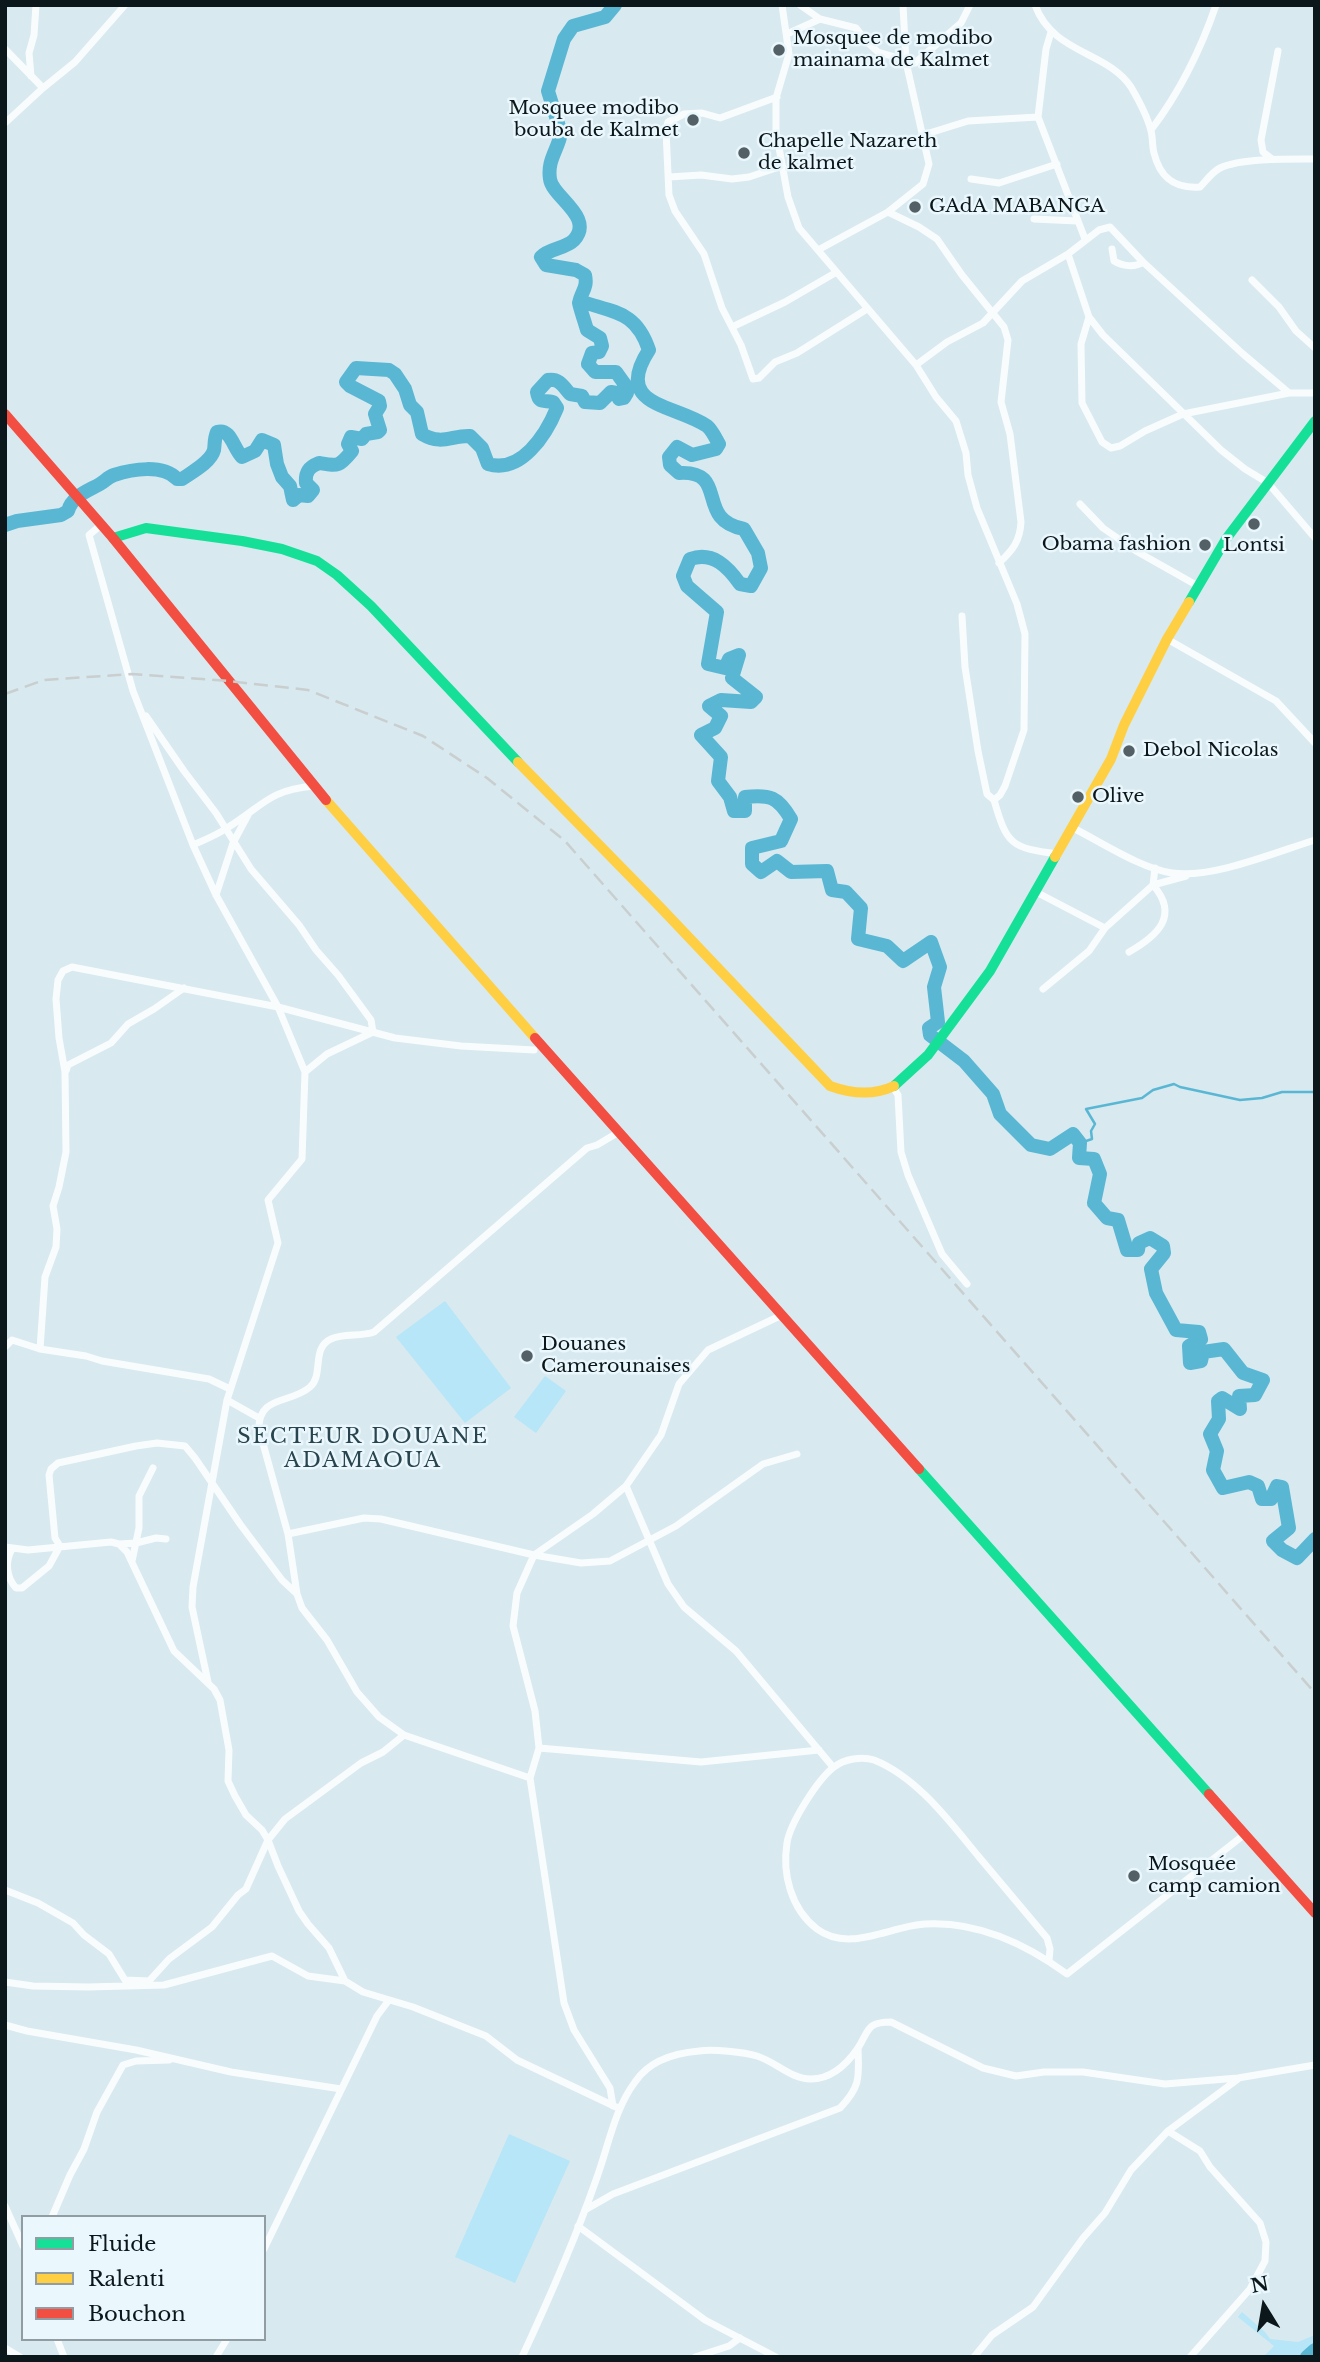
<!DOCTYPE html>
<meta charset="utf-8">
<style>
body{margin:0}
#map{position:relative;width:1320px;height:2362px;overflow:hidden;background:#d8e9f0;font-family:"Libre Baskerville",serif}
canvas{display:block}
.frame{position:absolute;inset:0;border:7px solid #0b171b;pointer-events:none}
.legend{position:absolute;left:21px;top:2215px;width:245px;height:126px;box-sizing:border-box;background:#eaf7fc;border:2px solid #919da2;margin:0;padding:9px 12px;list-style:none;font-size:21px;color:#0b171b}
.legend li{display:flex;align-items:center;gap:14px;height:35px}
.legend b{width:35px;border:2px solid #919da2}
.north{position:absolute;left:1229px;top:2271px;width:70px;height:70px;-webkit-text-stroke:5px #eaf7fc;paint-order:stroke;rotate:349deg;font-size:19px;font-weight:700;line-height:28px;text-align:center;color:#0b171b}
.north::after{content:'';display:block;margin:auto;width:24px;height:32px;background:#0b171b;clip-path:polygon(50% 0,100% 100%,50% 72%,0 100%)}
</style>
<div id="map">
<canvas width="1320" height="2362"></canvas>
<div class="frame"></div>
<ul class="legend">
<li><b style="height:9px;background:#16e098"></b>Fluide</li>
<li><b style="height:9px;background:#ffcf43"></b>Ralenti</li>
<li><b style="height:9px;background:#f24e42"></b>Bouchon</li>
</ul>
<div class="north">N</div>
</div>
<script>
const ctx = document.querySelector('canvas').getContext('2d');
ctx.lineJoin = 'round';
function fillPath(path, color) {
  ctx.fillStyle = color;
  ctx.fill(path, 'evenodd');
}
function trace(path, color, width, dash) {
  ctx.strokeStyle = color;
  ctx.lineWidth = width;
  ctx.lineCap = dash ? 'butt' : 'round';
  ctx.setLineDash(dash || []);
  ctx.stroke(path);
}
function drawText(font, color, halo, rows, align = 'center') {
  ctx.font = font + ' "Libre Baskerville",serif';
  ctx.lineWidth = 5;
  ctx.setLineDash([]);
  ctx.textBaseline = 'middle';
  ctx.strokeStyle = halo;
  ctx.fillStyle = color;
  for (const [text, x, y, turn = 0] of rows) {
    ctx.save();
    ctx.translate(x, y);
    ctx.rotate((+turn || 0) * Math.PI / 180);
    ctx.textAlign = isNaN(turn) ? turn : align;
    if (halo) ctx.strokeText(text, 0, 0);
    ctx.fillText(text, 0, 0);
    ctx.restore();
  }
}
fillPath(new Path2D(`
 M445 1301 511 1388 465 1423 396 1337Z
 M545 1376 566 1391 536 1433 514 1417Z
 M509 2134 570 2161 515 2283 455 2257Z
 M1242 2312 1265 2332 1270 2339 1298 2342 1315 2335V2357H1263L1274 2346 1238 2317Z`), '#b6e6f7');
trace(new Path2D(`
 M1080 1143 1092 1139 1091 1131 1095 1124 1086 1109 1142 1098 1153 1090 1174 1084 1180 1087 1240 1100 1262 1098 1282 1092H1315`), '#59b7d3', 2.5);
trace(new Path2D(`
 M580 301C615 313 636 311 649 350 612 407 675 404 707 426 712 430 716 439 719 444L716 449 692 455 677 447 669 457 670 465 679 473C730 470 694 520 744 529L758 553 761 568 751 586 740 584C728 567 713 551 690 559L683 576 687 586 717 612 708 664 725 668 729 659 739 655 732 678 756 697 751 702 721 700 709 706 721 716 715 728 701 735 721 757 718 781 730 797 734 811H745V797C770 794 778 797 791 819L781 841 752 848V864L761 872 777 861 791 872 827 871 832 890 846 892 861 908 858 939 887 946 903 961 931 942 940 967 934 987 938 1022 929 1028 930 1035 964 1061 993 1094 1000 1114 1031 1145 1050 1149 1073 1134 1080 1143 1079 1158 1094 1159 1100 1174 1094 1203 1107 1218 1118 1220 1127 1250H1138L1139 1243 1150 1238 1163 1246 1164 1253 1151 1269 1156 1293 1176 1330 1199 1332 1201 1339 1189 1346 1190 1363 1201 1361 1203 1352 1224 1349 1243 1373 1263 1380 1255 1395 1239 1396 1240 1409 1222 1398 1218 1401 1219 1419 1210 1434 1217 1451 1213 1470 1223 1488 1249 1482 1258 1486 1262 1499H1271L1277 1486 1282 1487 1289 1528 1273 1541 1282 1550 1297 1558 1315 1539
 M5 525 17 521 61 515 68 511C72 496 88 491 100 484 105 481 108 477 114 475 132 469 163 464 177 479H182C192 472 211 462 214 450 215 444 214 439 217 432 231 428 233 448 242 457L255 451 262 440 274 445 277 464 282 477 290 486 293 500 299 495 308 496 313 490 306 483C305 472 309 467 319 463 338 466 339 467 352 451L348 444 351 437 362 439 366 434 378 432 380 430 375 414 380 406 379 401 350 386 346 382 356 368 389 370 395 374 405 389 410 405 417 412 422 434C442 446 452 435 470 436L482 448 488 464C521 474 546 435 557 408L553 402C543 400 539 404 537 392L548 380C559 378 563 386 570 394L582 396 585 402 600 403 611 392 617 393 619 399 624 398 627 393 626 386 616 372H595L588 364 592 353 599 352 602 346 600 338 587 330C586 326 579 305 579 303 581 292 588 288 585 275L576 270 546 265 541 257C550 248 565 249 574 240 595 217 552 197 550 179 547 160 558 150 561 133L548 91 564 39 573 26 605 17 615 5
 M1307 2357 1315 2350`), '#59b7d3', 14);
trace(new Path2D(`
 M782 5 789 54 776 98V131L788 197 799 228 916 365 936 397 956 421 966 453 968 475 977 508 1017 604 1025 634 1024 730 1005 786 1000 795 994 800 987 794 978 751 965 667 962 616
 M800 5 820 19 856 28 866 41 878 52 915 63 961 23 970 5
 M1035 5C1053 54 1107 51 1131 87 1138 99 1148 118 1151 131 1153 138 1152 146 1154 153 1160 178 1175 189 1200 187 1206 181 1212 172 1220 168 1241 158 1291 159 1315 159
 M1051 32 1046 49 1038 117 1085 239
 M787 34 820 19
 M5 49 43 88
 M31 76 29 53 34 35 36 5
 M777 97 720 118 702 113 684 114 668 122 666 131 669 195 675 211 704 254 722 308 741 345 753 379 759 378 775 362 797 353 867 309
 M5 123 43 88 75 62 125 5
 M1151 130C1179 93 1201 49 1216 5
 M923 135 968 121 1038 117
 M1272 159 1263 152 1261 140 1278 51
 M669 177 701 175 732 179 749 177 782 166
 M971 179 999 183 1057 164
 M888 212 919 227 937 239 962 275 1004 327 1008 340 1001 402 1010 434 1021 522C1020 541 1013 550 999 563
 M1034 219 1077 221
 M1112 249 1114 261C1122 266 1135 268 1143 262
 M818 250 888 212 923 184 929 164 906 62 903 5
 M1068 254 1089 317 1103 335 1221 450 1245 469 1268 483 1315 538
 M1252 280 1279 307 1296 331 1315 348
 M732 327 785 302 835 273
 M916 365 947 342 983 323 1022 281 1068 254 1099 230 1110 227 1143 262 1243 354 1289 393 1183 414 1145 431 1120 446 1111 448 1102 442 1082 403 1081 344 1089 317
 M1289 393H1315
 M1080 504 1103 528 1136 551 1198 586
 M101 525 89 535 133 691 193 845 216 895 278 1007 305 1072 302 1159 268 1200 278 1243 227 1400 193 1587 192 1607 208 1682
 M1167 639 1276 701 1315 743
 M146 716 184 771 216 813 251 869 299 925 316 950 338 975 371 1020 373 1032 327 1054 305 1072
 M994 800C1007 845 1011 848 1058 854
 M1073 828C1103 843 1140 868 1172 873 1212 879 1276 852 1315 840
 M193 845C204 840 217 835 227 828 263 806 268 790 314 786
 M1036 892 1105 928
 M216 895 233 843 248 815
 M1129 952C1157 936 1180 916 1153 885L1155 868
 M1043 989 1089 951 1105 928 1153 885 1186 876
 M66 1071 68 1065 111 1043 128 1024 154 1009 184 988
 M893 1087 898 1095 901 1152 908 1175 942 1254 967 1284
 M5 1347 12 1340 40 1349 86 1356 102 1361 209 1379 230 1389
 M40 1349 45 1277 56 1247 57 1229 53 1206 59 1187 66 1152 65 1072 59 1038 56 999 58 980 63 971 72 967 278 1007 395 1038 461 1046 534 1050
 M227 1400 259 1418
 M626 1486 668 1584 684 1607 736 1651 833 1767
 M288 1534 364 1518 381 1519 534 1555 581 1563 610 1561 676 1526 763 1464 797 1454
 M119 1544 136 1543 156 1538 166 1539
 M5 1547 28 1550 111 1542 119 1544 127 1552 174 1651 214 1689 220 1700 229 1750 228 1781 235 1796 246 1815 262 1830 268 1840 278 1866 299 1911 308 1924 329 1948 345 1981 363 1992 413 2007 486 2036 517 2060 616 2107
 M12 1549C5 1561 6 1577 16 1588H22L49 1566 60 1546 55 1538 49 1475 51 1469 58 1463 136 1446 157 1443 185 1446 195 1458 240 1524 282 1580 297 1594
 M132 1561 139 1528V1496L153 1468
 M539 1748 701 1762 819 1750
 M530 1778 404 1735 379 1717 357 1692 327 1640 302 1608 297 1594 288 1534 259 1429C258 1395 291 1404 310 1387 324 1375 311 1348 331 1339 344 1333 361 1337 374 1332L587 1148 597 1145 619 1132
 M5 1890 38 1903 73 1923 84 1935 109 1954 125 1980 149 1981 169 1959 212 1927 238 1895 246 1889 268 1840 285 1819 361 1763 383 1752 404 1735
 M1049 1961 1050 1949 1047 1938C1024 1911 1002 1884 979 1857 950 1822 917 1777 874 1760 862 1756 844 1759 834 1767 818 1779 790 1823 787 1843 782 1874 791 1909 817 1929 849 1953 890 1926 925 1924 977 1921 1026 1944 1067 1974L1245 1834
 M5 1982 33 1986 88 1987 164 1985 272 1956 308 1976 345 1981
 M5 2025 27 2031 136 2050 231 2072 341 2089
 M613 2106 610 2088 574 2030 564 2003 530 1778 539 1748 535 1711 513 1626 517 1593 534 1555 593 1514 626 1486 661 1435 679 1384 708 1350 782 1315
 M1168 2131 1200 2151 1210 2167 1260 2223 1266 2242 1265 2261 1250 2289 1190 2357
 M5 2206 23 2246
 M585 2210 613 2194 840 2108C861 2086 859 2077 858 2048
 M52 2217 70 2175 84 2149 97 2112 123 2065 136 2061 169 2060
 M578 2226 705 2320 776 2357
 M264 2249 377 2016 389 2000
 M57 2339 64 2357
 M5 2348 20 2357
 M216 2357 227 2339
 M522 2357C549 2299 575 2240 596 2180 608 2148 614 2110 635 2082 649 2061 675 2053 699 2051 713 2049 744 2052 757 2056 776 2062 791 2079 811 2079 831 2079 847 2064 858 2048 869 2031 866 2022 891 2022L983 2068 1016 2076 1044 2072H1083L1165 2084 1238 2078 1315 2065
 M695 2357 729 2346 740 2338
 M974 2357 992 2335 1033 2307 1083 2238 1105 2213 1131 2170 1168 2131 1238 2079`), '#f9fcfd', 7);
trace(new Path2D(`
 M113 538 146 528 242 541 282 549 317 561 337 575 371 606 518 762
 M1189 602 1226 539 1315 421
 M894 1086 928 1055 990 971 1055 857
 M919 1469 1209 1794`), '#16e098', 10);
trace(new Path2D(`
 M518 762 661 908 830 1086C852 1094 873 1096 894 1086
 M326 800 535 1038
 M1055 857 1111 759 1124 725 1167 639 1189 602`), '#ffcf43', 10);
trace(new Path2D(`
 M5 414 113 538 326 800
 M535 1038 919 1469
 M1209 1794 1315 1913`), '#f24e42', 10);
trace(new Path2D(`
 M5 694 44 680 132 674 228 681 308 690 423 736 487 778 565 841 1315 1693`), '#c9cecf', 2.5, [14, 7]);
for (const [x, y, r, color] of [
 [779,50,7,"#536066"],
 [693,120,7,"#536066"],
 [744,153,7,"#536066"],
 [915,207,7,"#536066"],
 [1254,524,7,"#536066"],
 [1205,545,7,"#536066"],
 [1129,751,7,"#536066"],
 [1078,797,7,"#536066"],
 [527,1356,7,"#536066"],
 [1134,1876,7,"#536066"]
]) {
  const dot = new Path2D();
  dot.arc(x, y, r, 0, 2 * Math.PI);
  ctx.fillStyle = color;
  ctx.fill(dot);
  trace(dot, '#eaf7fc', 2.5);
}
drawText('19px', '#0b171b', '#eaf7fc', [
 ["Mosquee de modibo",793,39],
 ["mainama de Kalmet",793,61],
 ["Mosquee modibo",679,109,"right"],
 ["bouba de Kalmet",679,131,"right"],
 ["Chapelle Nazareth",758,142],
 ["de kalmet",758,164],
 ["GAdA MABANGA",929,207],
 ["Obama fashion",1191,545,"right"],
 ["Lontsi",1254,546,"center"],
 ["Debol Nicolas",1143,751],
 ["Olive",1092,797],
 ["Douanes",541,1345],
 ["Camerounaises",541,1367],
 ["Mosquée",1148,1865],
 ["camp camion",1148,1887]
], 'left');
ctx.letterSpacing = '2px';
drawText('21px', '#28454f', '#eaf7fc', [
 ["SECTEUR DOUANE",363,1437],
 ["ADAMAOUA",363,1461]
]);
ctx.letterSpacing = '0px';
</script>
